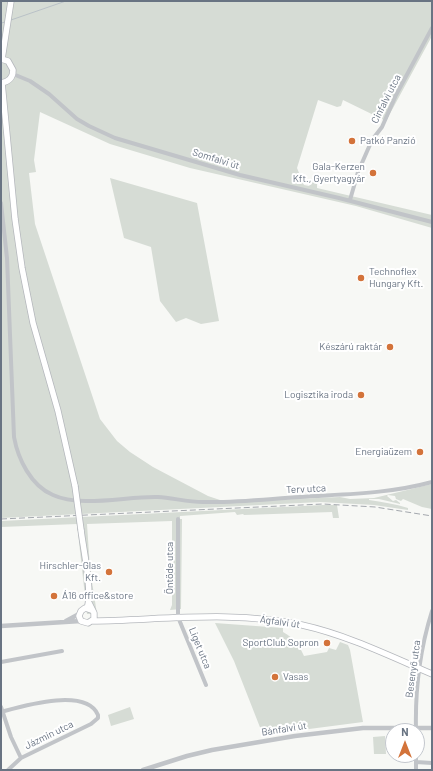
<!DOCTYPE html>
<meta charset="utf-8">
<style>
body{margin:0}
#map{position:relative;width:433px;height:771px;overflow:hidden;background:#f7f8f5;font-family:Barlow,sans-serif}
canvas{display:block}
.frame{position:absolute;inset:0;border:2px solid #697483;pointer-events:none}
.north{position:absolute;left:385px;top:723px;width:40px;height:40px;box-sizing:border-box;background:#fff;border:1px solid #c3c7cd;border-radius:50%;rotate:0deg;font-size:11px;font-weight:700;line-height:16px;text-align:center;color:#697483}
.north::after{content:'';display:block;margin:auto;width:14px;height:18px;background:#d3733a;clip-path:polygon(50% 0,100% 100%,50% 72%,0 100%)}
</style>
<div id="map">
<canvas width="433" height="771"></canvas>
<div class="frame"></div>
<div class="north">N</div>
</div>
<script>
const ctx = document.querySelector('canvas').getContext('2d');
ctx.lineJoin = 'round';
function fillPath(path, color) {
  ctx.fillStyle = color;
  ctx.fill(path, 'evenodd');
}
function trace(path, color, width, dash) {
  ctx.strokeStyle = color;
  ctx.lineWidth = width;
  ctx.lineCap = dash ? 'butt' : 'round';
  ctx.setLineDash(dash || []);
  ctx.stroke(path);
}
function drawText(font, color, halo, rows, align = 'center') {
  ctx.font = font + ' Barlow,sans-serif';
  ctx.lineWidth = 4;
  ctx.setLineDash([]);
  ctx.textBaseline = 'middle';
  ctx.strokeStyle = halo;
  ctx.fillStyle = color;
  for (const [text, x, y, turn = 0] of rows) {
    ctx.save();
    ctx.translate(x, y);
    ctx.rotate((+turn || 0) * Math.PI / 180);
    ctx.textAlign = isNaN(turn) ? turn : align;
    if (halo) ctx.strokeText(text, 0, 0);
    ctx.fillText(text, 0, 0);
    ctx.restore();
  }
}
fillPath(new Path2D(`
 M1 1H432V36L386 121 343 100 341 106 337 107 318 100 297 168 304 185 309 186 313 182 317 183V188L432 215V228L356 206 190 168 110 144 40 112 34 160 36 172 29 173 35 224 100 419 117 441 130 452 153 467 208 496 226 502 340 497 350 499 374 498 432 484V509L422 507 403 499 401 501 396 499 395 496 388 495 387 496 393 501 396 500 400 503V504L379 499H369V500C382 502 395 504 408 508V510L374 505 320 502 1 518Z
 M110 178 197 203 219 321 201 324 186 318 176 322 160 301 151 247 124 238Z
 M323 505H337L339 518H333L332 512 244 515 243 514 237 515 235 512 180 516V519H182L181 609 170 610 172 605V521L87 524 90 569 97 614H87L77 524 1 527V521Z
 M215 623 283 628V632C295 639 298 643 304 656L327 652 329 648 336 650 340 642 348 645 350 650 363 722 263 735 234 661Z
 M130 707 134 719 111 726 108 715Z
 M385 736 386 754H374L373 737Z`), '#d6dcd5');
trace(new Path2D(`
 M11 20 66 1
 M1 23 6 22`), '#b9c1c7', 1);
const secondary = new Path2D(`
 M1 59 8 61 13 70C13 78 8 82 1 83
 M2 59 11 1
 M2 83 15 219 22 268 33 323 58 411 75 486
 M81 530C83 547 93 594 87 608
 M89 603 94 613V619L88 623 81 621 79 616 81 611 85 608 91 610
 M92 621C162 620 233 610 302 625 347 635 390 656 432 674`);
trace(secondary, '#b4b7bc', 7);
trace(new Path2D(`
 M13 74 30 81 49 94 77 119 89 126 115 138 240 175 339 198 432 222
 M350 200 358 172 372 140 382 127 396 95 432 28
 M1 203 7 258 14 437C18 459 31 486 53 495 81 508 127 496 158 497 173 498 188 502 203 502 235 503 268 499 300 497 345 494 388 494 432 482
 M178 519V617L206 685
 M1 662 62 651
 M1 707 11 737 21 758
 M1 712C23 706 86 687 98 715V718L91 724 21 758 8 770
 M416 731C415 691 420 649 432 611
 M416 755V770
 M416 762 432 763`), '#c1c4c8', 4);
trace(new Path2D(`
 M66 621 79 614
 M1 626 81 621
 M143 770 187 756 212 750 295 736 363 728H432`), '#c1c4c8', 4.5);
trace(secondary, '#fff', 5.5);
trace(new Path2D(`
 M1 519 323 504 375 507 432 516`), '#a3a7ad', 1, [6, 3]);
const secondaryBridge = new Path2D(`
 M75 486 81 530`);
trace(secondaryBridge, '#b4b7bc', 7, []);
trace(secondaryBridge, '#fff', 5.5);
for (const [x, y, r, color] of [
 [352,141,4,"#d3733a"],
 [373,173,4,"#d3733a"],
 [361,278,4,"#d3733a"],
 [390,347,4,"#d3733a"],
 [361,395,4,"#d3733a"],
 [420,452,4,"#d3733a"],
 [109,572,4,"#d3733a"],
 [54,596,4,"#d3733a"],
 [327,643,4,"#d3733a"],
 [275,677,4,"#d3733a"]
]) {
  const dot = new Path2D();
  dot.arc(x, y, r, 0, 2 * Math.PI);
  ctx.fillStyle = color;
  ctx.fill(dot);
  trace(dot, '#fff', 1.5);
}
drawText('10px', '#697483', '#fff', [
 ["Cinfalvi utca",386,99,-63],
 ["Somfalvi út",216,159,17],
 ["Terv utca",306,489,-3],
 ["Öntöde utca",170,568,-90],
 ["Ágfalvi út",280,622,8],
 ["Liget utca",200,648,68],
 ["Besenyő utca",413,669,-82],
 ["Bánfalvi út",284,729,-9],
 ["Jázmin utca",49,735,-26]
]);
drawText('10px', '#697483', '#fff', [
 ["Patkó Panzió",360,141,"left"],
 ["Gala-Kerzen",365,167],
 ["Kft., Gyertyagyár",365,179],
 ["Technoflex",369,272,"left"],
 ["Hungary Kft.",369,284,"left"],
 ["Készárú raktár",382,347],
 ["Logisztika iroda",353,395],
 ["Energiaüzem",412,452],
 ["Hirschler-Glas",101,566],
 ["Kft.",101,578],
 ["Á16 office&store",62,596,"left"],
 ["SportClub Sopron",319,643],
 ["Vasas",283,677,"left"]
], 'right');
</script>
